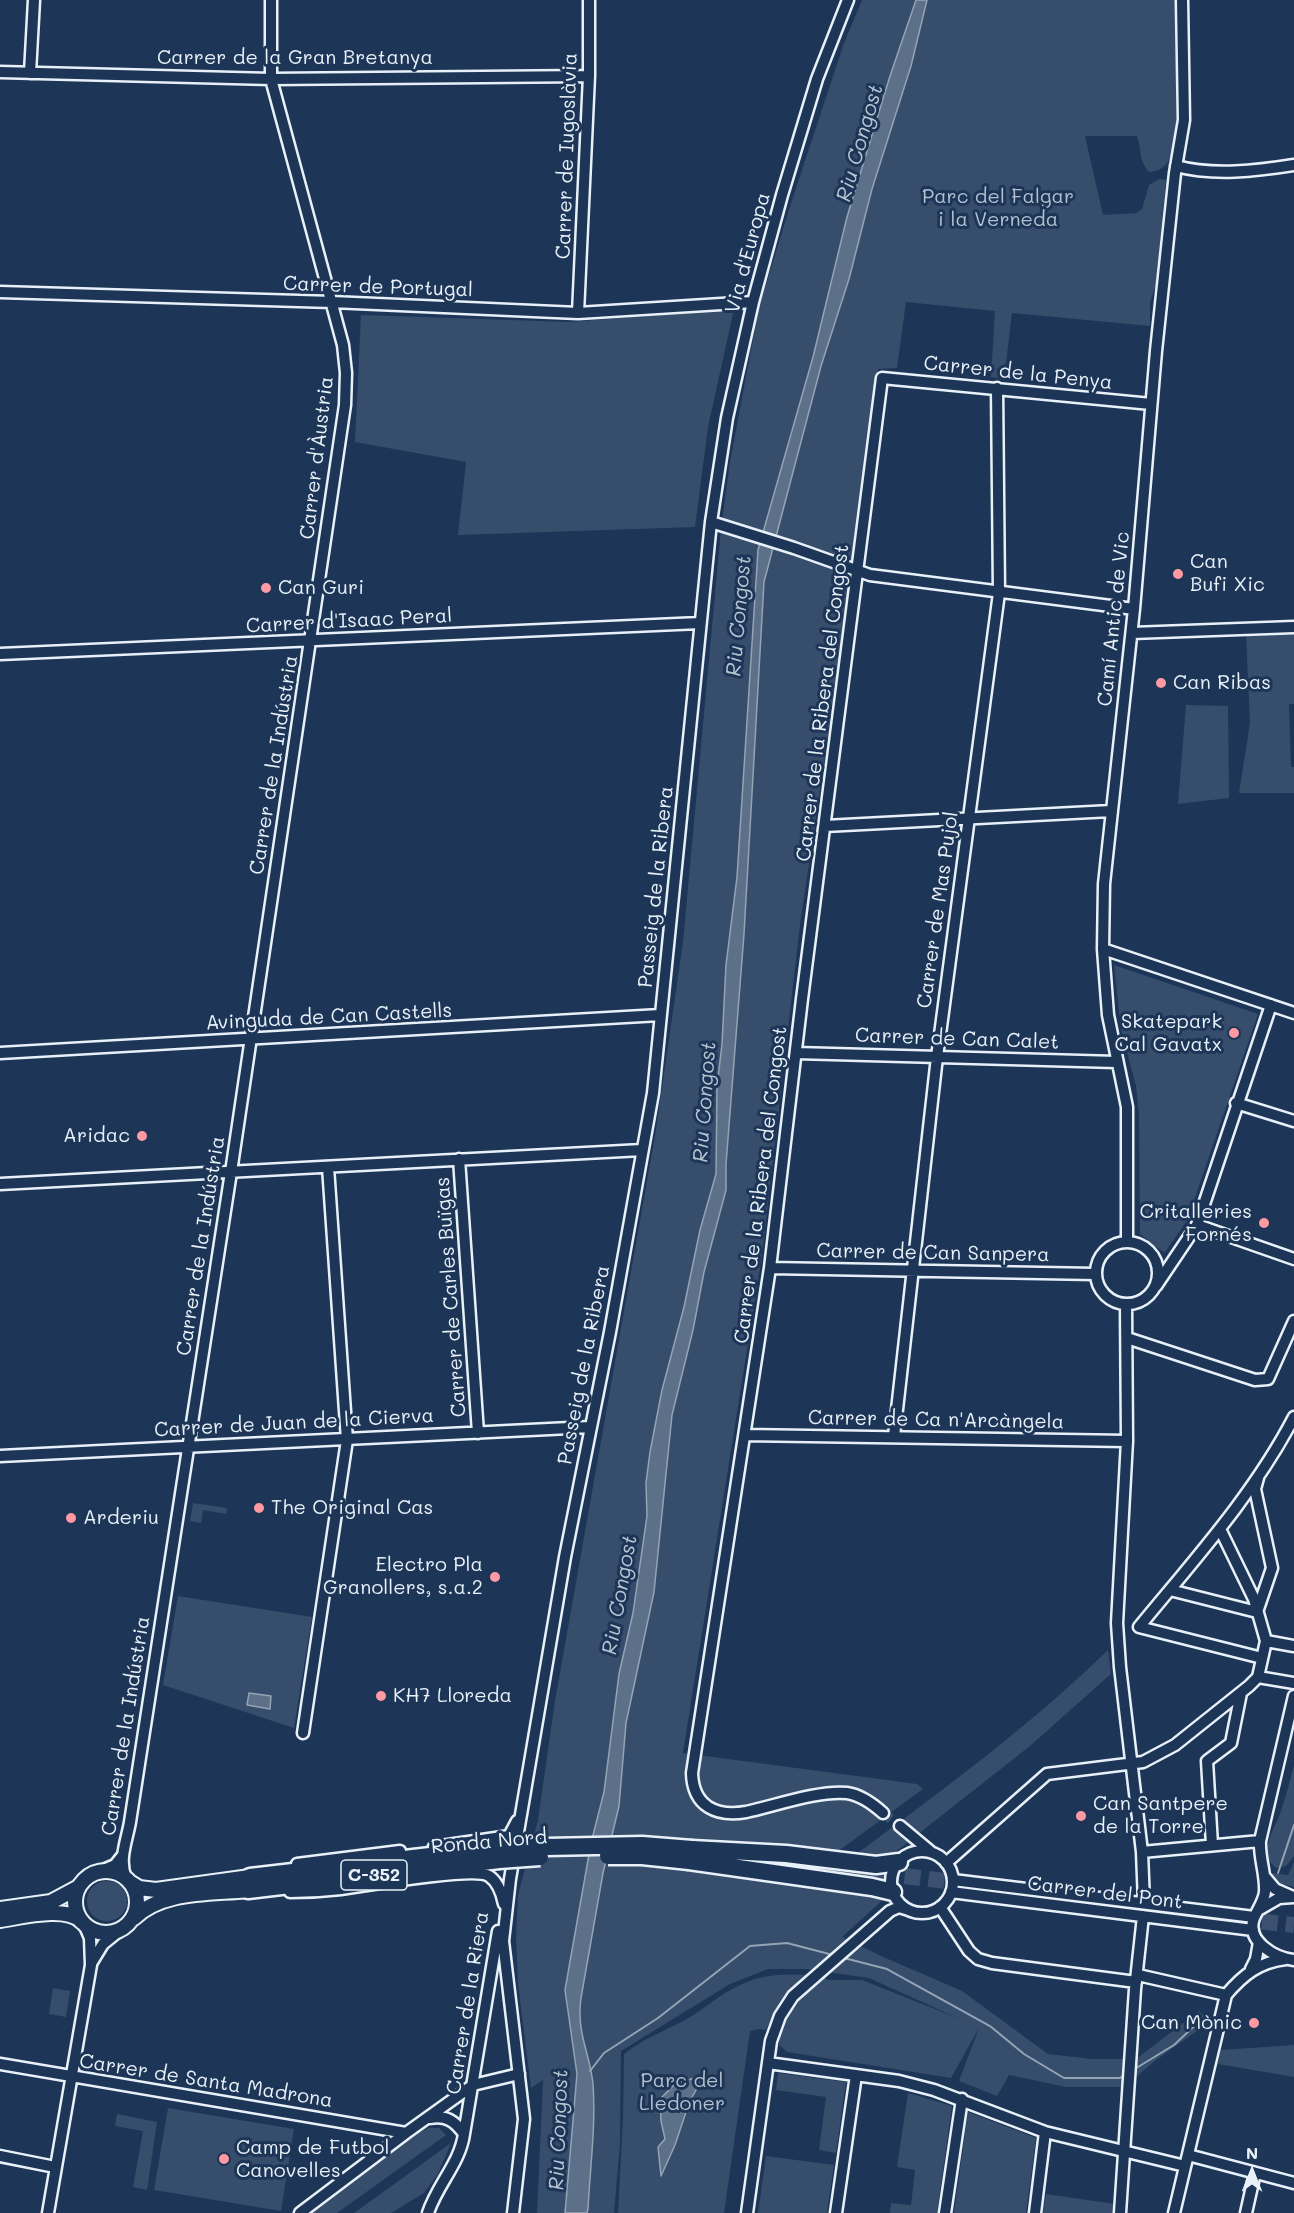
<!DOCTYPE html>
<meta charset="utf-8">
<style>
body{margin:0}
#map{position:relative;width:1294px;height:2213px;overflow:hidden;background:#1d3557;font-family:Mali,sans-serif}
canvas{display:block}
.north{position:absolute;left:1222px;top:2141px;width:60px;height:60px;-webkit-text-stroke:4px #1d3557;paint-order:stroke;rotate:0deg;font-size:16px;font-weight:700;line-height:24px;text-align:center;color:#e8f1f8}
.north::after{content:'';display:block;margin:auto;width:21px;height:27px;background:#e8f1f8;clip-path:polygon(50% 0,100% 100%,50% 72%,0 100%)}
</style>
<div id="map">
<canvas width="1294" height="2213"></canvas>
<div class="north">N</div>
</div>
<script>
const ctx = document.querySelector('canvas').getContext('2d');
ctx.lineJoin = 'round';
function fillPath(path, color) {
  ctx.fillStyle = color;
  ctx.fill(path, 'evenodd');
}
function trace(path, color, width, dash) {
  ctx.strokeStyle = color;
  ctx.lineWidth = width;
  ctx.lineCap = dash ? 'butt' : 'round';
  ctx.setLineDash(dash || []);
  ctx.stroke(path);
}
function drawText(font, color, halo, rows, align = 'center') {
  ctx.font = font + ' Mali,sans-serif';
  ctx.lineWidth = 6;
  ctx.setLineDash([]);
  ctx.textBaseline = 'middle';
  ctx.strokeStyle = halo;
  ctx.fillStyle = color;
  for (const [text, x, y, turn = 0] of rows) {
    ctx.save();
    ctx.translate(x, y);
    ctx.rotate((+turn || 0) * Math.PI / 180);
    ctx.textAlign = isNaN(turn) ? turn : align;
    if (halo) ctx.strokeText(text, 0, 0);
    ctx.fillText(text, 0, 0);
    ctx.restore();
  }
}
fillPath(new Path2D(`
 M862 0H916L890 76 847 217 813 357 758 550 737 877 726 965 722 1044 717 1086 716 1174 700 1230 684 1307 662 1390 650 1452 646 1483 647 1516 633 1613 619 1674 604 1792 591 1843 566 2001 577 2074 565 2213H537L543 2080 531 2088 518 1984 516 1937 518 1895 538 1820 555 1701 655 1136 683 942 721 529 730 462 759 307 791 203 843 46Z
 M927 0H1175L1177 135C1173 152 1170 171 1149 172 1138 160 1142 149 1137 136H1085L1103 215 1136 213 1142 209 1149 185 1159 179 1166 180 1156 285 1150 302V326L1012 313 1004 379 991 377 995 311 906 302 897 368 878 369 851 581 800 925 762 1255 683 1753 917 1784 923 1789 837 1852 851 1858C940 1792 1029 1727 1108 1650L1111 1674 1030 1746 889 1857 885 1898 842 1937 881 1956 962 1991 1048 2054 1092 2059H1136L1199 2011 1211 2021 1156 2060 1124 2087H1066L1009 2075 997 2096 959 2081 979 2028 951 2078 787 2052 779 2045 780 2036 785 2026 771 2020 766 2030 759 2029 750 2031 724 2213H618L623 2117 624 2054C642 2039 665 2031 685 2020 696 2014 706 2006 716 1999 748 1978 767 1973 804 1975H806L796 1984 780 2004 795 2008 801 1998 824 1977 828 1980H862L960 2019 869 1978 806 1969H768L730 1984 621 2051 620 2143 614 2213H587L594 2119 593 2087 582 2040 579 2012 581 1998 603 1873 619 1806 626 1723 654 1592 672 1415 693 1330 704 1272 726 1190V1164L744 934 764 582 821 366 849 279 872 189 911 66Z
 M734 309 708 427 695 527 458 535 466 462 355 442 361 315 570 322Z
 M1294 634V704H1289L1291 767H1294V793H1239L1250 723 1246 635Z
 M1186 705 1228 706 1229 798 1178 804Z
 M1114 965 1258 1014 1187 1221 1165 1252C1160 1251 1147 1239 1140 1234L1139 1115 1136 1086 1121 1030Z
 M193 1503 227 1508 226 1514 203 1510 201 1523 190 1521Z
 M178 1596 312 1617 294 1728 163 1685Z
 M1294 1765V1856L1286 1866 1276 1868C1256 1853 1276 1827 1281 1811 1286 1796 1290 1780 1294 1765Z
 M1294 1862V1887L1279 1883 1272 1873 1288 1875Z
 M87 1901a20 20 0 1 1 40 0a20 20 0 1 1-40 0Z
 M53 1988 70 1991 66 2017 49 2014Z
 M1294 2045V2077L1218 2064 1221 2050Z
 M778 2073 846 2082 836 2153 819 2150 826 2097 776 2090Z
 M908 2093 952 2106 937 2213H890L891 2203 911 2205 915 2170 897 2167Z
 M168 2108 294 2129 281 2211 154 2190Z
 M968 2112 1036 2138 1026 2213H954Z
 M117 2114 157 2122 147 2190 133 2187 143 2131 115 2126Z
 M428 2128H439L446 2135 337 2213H312L413 2135Z
 M451 2143 438 2174 424 2193 391 2213H354Z
 M766 2156 834 2165 827 2213H758Z
 M1046 2194 1115 2204 1114 2213H1043Z`), '#374d6c');
const water = new Path2D(`
 M916 0H927L911 66 872 189 849 279 821 366 764 582 744 934 726 1164V1190L704 1272 693 1330 672 1415 654 1592 626 1723 619 1806 603 1873 581 1998C576 2033 590 2053 593 2084 596 2126 590 2168 588 2209L587 2213H565L577 2074 565 1990 591 1843 604 1792 619 1674 633 1613 647 1516 646 1483 650 1452 662 1390 684 1307 700 1230 716 1174 717 1086 722 1044 726 965 737 877 758 550 813 357 847 217 890 76Z
 M249 1693 271 1696 270 1709 247 1705Z
 M704 2075 689 2103 675 2145 661 2176 658 2147 665 2139 661 2121 660 2099 675 2084Z`);
fillPath(water, '#5d7089');
trace(water, '#95a4b5', 1.5);
trace(new Path2D(`
 M1278 1873 1294 1825
 M844 1958 887 1969 990 2026 1024 2054 1064 2078H1120L1126 2074
 M1133 2070 1174 2045 1205 2016
 M590 2071 604 2053 658 2018 750 1946 787 1943 833 1955`), '#95a4b5', 2);
trace(new Path2D(`
 M883 1813 900 1826`), '#3b516f', 10, [10, 5]);
trace(new Path2D(`
 M857 1870 969 1884
 M1238 1919 1294 1925`), '#3b516f', 16, [16, 8]);
const minor = new Path2D(`
 M0 72 271 79 589 76
 M30 73 34 0
 M1176 166C1213 176 1257 171 1294 165
 M0 292 332 302 578 313 753 302
 M578 313 589 76V0
 M711 522 794 548 870 575 1134 609
 M1132 633 1294 627
 M0 654 700 623
 M825 826 1111 811
 M1103 949 1294 1013
 M0 1053 660 1015
 M796 1053 1116 1062
 M1236 1103 1294 1121
 M459 1159 478 1433
 M0 1184 642 1150
 M1197 1225 1294 1259
 M1127 1241V1107L1108 1015 1103 949 1104 884 1134 609 1156 351 1175 173 1184 120 1182 0
 M1096 1273a31 31 0 1 1 62 0a31 31 0 1 1-62 0Z
 M770 1268 1095 1274
 M1156 1286 1197 1225 1271 1005
 M1126 1304 1127 1441 1117 1623 1120 1667 1142 1852 1144 1903
 M1127 1338 1255 1380 1268 1379 1294 1321
 M745 1435 1127 1441
 M894 1436 937 1057 999 593 997 388
 M0 1456 590 1427
 M1220 1529 1254 1599 1266 1641
 M1170 1590 1257 1612
 M1257 1612 1272 1568 1255 1489 1258 1478
 M1262 1658 1139 1627C1194 1560 1254 1494 1294 1417
 M1258 1677 1294 1683
 M1294 1696 1260 1841C1259 1858 1266 1874 1265 1892 1264 1901 1258 1909 1254 1918 1245 1941 1275 1958 1294 1960
 M303 1733 347 1440 328 1167
 M883 1813C873 1804 861 1795 847 1793 819 1790 774 1806 746 1812 717 1817 693 1807 692 1773L770 1268 802 999 882 378 1151 404
 M900 1826 930 1851
 M1212 1845 1207 1761 1231 1743 1241 1693
 M434 1847 509 1836 517 1821
 M891 1882a31 31 0 1 1 62 0a31 31 0 1 1-62 0Z
 M1142 1852 1260 1841
 M946 1863 1047 1774 1143 1762 1175 1745 1249 1686 1258 1677 1266 1641 1294 1646
 M297 1864 400 1851
 M101 1871 115 1865 123 1855
 M1265 1877 1275 1889 1291 1896
 M126 1878C118 1860 127 1840 130 1822L231 1172 345 405 346 373 343 345 271 79V0
 M953 1880 1254 1917
 M290 1892C307 1892 324 1891 341 1889 365 1886 474 1866 489 1876 498 1882 502 1894 504 1904
 M951 1892 1253 1930
 M940 1907 969 1951 978 1959 992 1963 1136 1982
 M1260 1909 1279 1898 1294 1897
 M92 1962 103 1944 119 1931
 M1251 1969 1256 1959 1259 1942
 M1138 1975 1226 1995
 M768 2063 899 2081 934 2090 1045 2132 1185 2166
 M0 2064 406 2133
 M464 2134 498 1931
 M1188 2155 1294 2183
 M0 2156 55 2167
 M48 2213 91 1965 90 1938 84 1924
 M300 2213 406 2133 473 2085 519 2074
 M428 2213C437 2185 460 2163 464 2134 455 2121 446 2115 430 2118
 M513 2213 524 2119 503 1941 510 1879 565 1557 610 1332 653 1093 711 522 727 418 753 302 782 195 817 79 848 0
 M747 2213 771 2041 780 2016 793 1996 890 1911 899 1907 909 1910
 M836 2213 856 2075
 M945 2213 962 2099
 M1035 2213 1045 2132
 M1120 2213 1135 1989 1143 1916
 M1174 2213 1226 1995C1243 1975 1259 1962 1286 1959
 M1246 2213 1255 2173`);
const major = new Path2D(`
 M75 1902a31 31 0 1 1 62 0a31 31 0 1 1-62 0Z
 M131 1883 139 1888 156 1890 250 1877
 M0 1909 51 1902 79 1887
 M134 1918C162 1890 212 1894 248 1890
 M0 1920C21 1917 67 1905 82 1922`);
const highway = new Path2D(`
 M692 1849 786 1854 876 1865 899 1862
 M689 1861 872 1887 893 1892
 M250 1877 499 1848
 M248 1890 499 1860`);
trace(minor, '#e8f1f8', 15);
trace(major, '#e8f1f8', 18);
trace(highway, '#e8f1f8', 21);
trace(minor, '#1d3557', 10);
trace(major, '#1d3557', 14);
trace(highway, '#1d3557', 16);
const highwayBridge = new Path2D(`
 M499 1848 642 1845 692 1849
 M608 1856H642L689 1861
 M499 1860 540 1857`);
trace(highwayBridge, '#e8f1f8', 21, []);
trace(highwayBridge, '#1d3557', 16);
for (const [x, y, r, color] of [
 [1178,574,6,"#ff9aa2"],
 [266,588,6,"#ff9aa2"],
 [1161,683,6,"#ff9aa2"],
 [1234,1033,6,"#ff9aa2"],
 [142,1136,6,"#ff9aa2"],
 [1264,1223,6,"#ff9aa2"],
 [259,1508,6,"#ff9aa2"],
 [71,1518,6,"#ff9aa2"],
 [495,1577,6,"#ff9aa2"],
 [381,1696,6,"#ff9aa2"],
 [1081,1816,6,"#ff9aa2"],
 [1254,2023,6,"#ff9aa2"],
 [224,2159,6,"#ff9aa2"]
]) {
  const dot = new Path2D();
  dot.arc(x, y, r, 0, 2 * Math.PI);
  ctx.fillStyle = color;
  ctx.fill(dot);
  trace(dot, '#1d3557', 2);
}
for (const [x, y, w] of [
 [374,1875,66]
]) {
  const box = new Path2D();
  box.roundRect(x - w / 2, y - 15, w, 30, 4.5);
  ctx.fillStyle = '#1d3557';
  ctx.fill(box);
  trace(box, '#e8f1f8', 1.5);
}
drawText('bold 18px', '#e8f1f8', null, [
 ["C-352",374,1875]
]);
drawText('20px', '#e8f1f8', '#1d3557', [
 ["Carrer de la Gran Bretanya",295,58],
 ["Carrer de Iugoslàvia",567,156,-88],
 ["Via d'Europa",748,253,-75],
 ["Carrer de Portugal",378,287,2],
 ["Carrer de la Penya",1018,373,6],
 ["Carrer d'Àustria",317,458,-83],
 ["Camí Antic de Vic",1114,619,-84],
 ["Carrer d'Isaac Peral",349,621,-3],
 ["Carrer de la Ribera del Congost",823,703,-83],
 ["Carrer de la Indústria",274,765,-81],
 ["Passeig de la Ribera",656,887,-84],
 ["Carrer de Mas Pujol",938,910,-82],
 ["Avinguda de Can Castells",329,1017,-3],
 ["Carrer de Can Calet",957,1039,2],
 ["Carrer de la Ribera del Congost",761,1185,-83],
 ["Carrer de la Indústria",201,1246,-81],
 ["Carrer de Can Sanpera",933,1253,1],
 ["Carrer de Carles Buïgas",451,1297,-94],
 ["Passeig de la Ribera",584,1365,-79],
 ["Carrer de Ca n'Arcàngela",936,1420,1],
 ["Carrer de Juan de la Cierva",294,1423,-3],
 ["Carrer de la Indústria",126,1726,-81],
 ["Ronda Nord",489,1842,-5],
 ["Carrer del Pont",1105,1893,7],
 ["Carrer de la Riera",468,2003,-81],
 ["Carrer de Santa Madrona",206,2081,9]
]);
drawText('20px', '#b3c0ce', '#1d3557', [
 ["Parc del Falgar",998,197],
 ["i la Verneda",998,220],
 ["Parc del",682,2081],
 ["Lledoner",682,2104]
]);
drawText('20px', '#e8f1f8', '#1d3557', [
 ["Can",1190,562],
 ["Bufi Xic",1190,585],
 ["Can Guri",278,588],
 ["Can Ribas",1173,683],
 ["Skatepark",1222,1022,"right"],
 ["Cal Gavatx",1222,1045,"right"],
 ["Aridac",130,1136,"right"],
 ["Critalleries",1252,1212,"right"],
 ["Fornés",1252,1235,"right"],
 ["The Original Cas",271,1508],
 ["Arderiu",83,1518],
 ["Electro Pla",483,1565,"right"],
 ["Granollers, s.a.2",483,1588,"right"],
 ["KH7 Lloreda",393,1696],
 ["Can Santpere",1093,1804],
 ["de la Torre",1093,1827],
 ["Can Mònic",1242,2023,"right"],
 ["Camp de Futbol",236,2148],
 ["Canovelles",236,2171]
], 'left');
drawText('italic 21px', '#b7c4d1', '#1d3557', [
 ["Riu Congost",860,143,-74],
 ["Riu Congost",739,616,-85],
 ["Riu Congost",705,1102,-86],
 ["Riu Congost",620,1595,-80],
 ["Riu Congost",559,2130,-88]
]);
</script>
